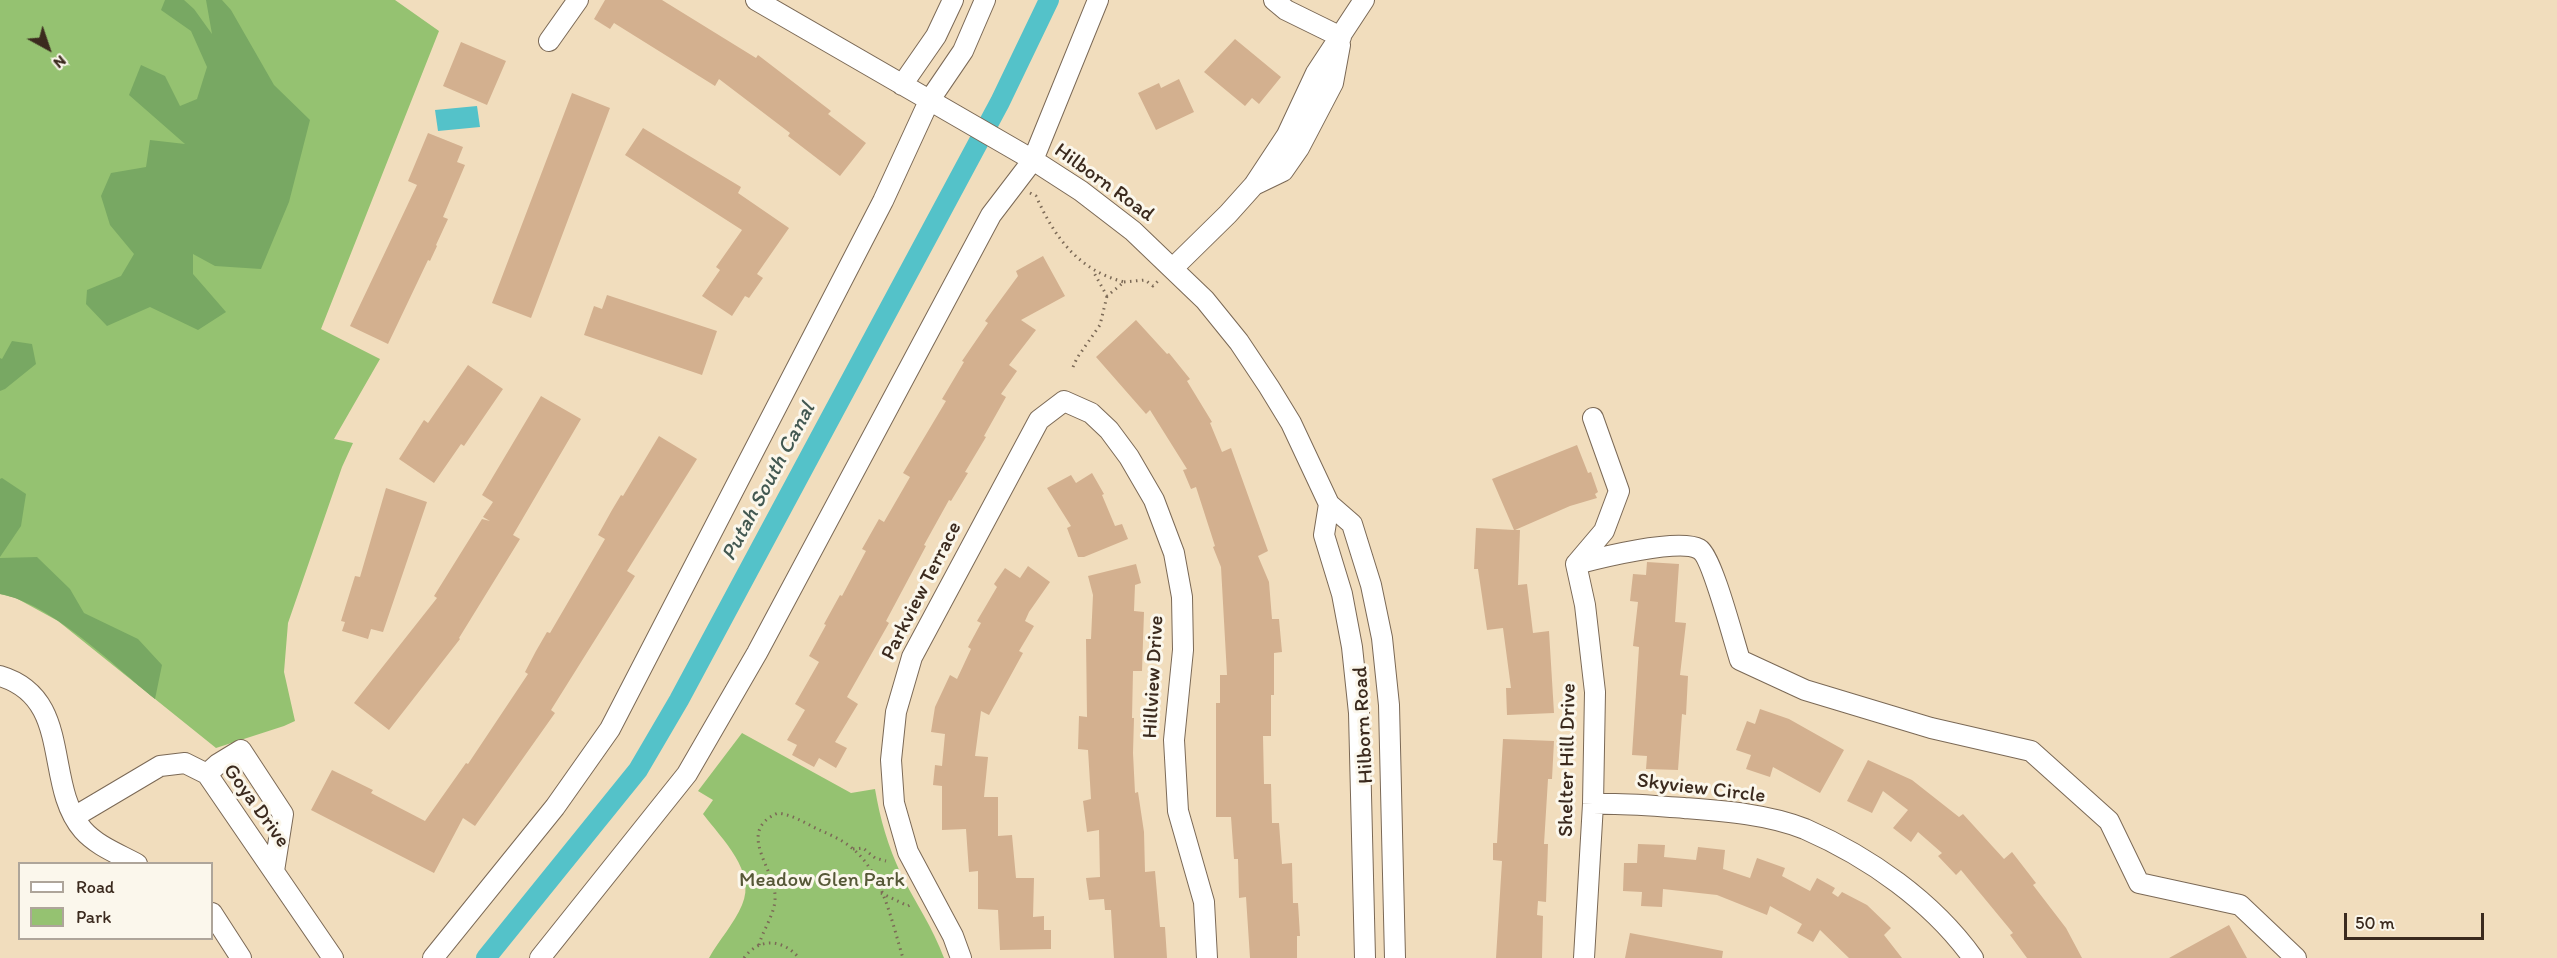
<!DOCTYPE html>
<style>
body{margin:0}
#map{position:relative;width:2557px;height:958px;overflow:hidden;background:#f1ddbd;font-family:Itim,sans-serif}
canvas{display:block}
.legend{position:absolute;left:18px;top:862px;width:195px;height:78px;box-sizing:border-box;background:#fbf7ec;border:2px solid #aea59a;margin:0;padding:8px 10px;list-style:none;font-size:18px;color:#3b2a1e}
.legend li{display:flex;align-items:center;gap:12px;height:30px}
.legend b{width:30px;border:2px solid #aea59a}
.north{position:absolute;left:18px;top:18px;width:60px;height:60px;-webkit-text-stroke:4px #fbf7ec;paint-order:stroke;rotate:140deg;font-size:16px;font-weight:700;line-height:24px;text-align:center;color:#3b2a1e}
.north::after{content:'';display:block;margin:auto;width:21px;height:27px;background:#3b2a1e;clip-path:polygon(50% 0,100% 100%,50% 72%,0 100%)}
.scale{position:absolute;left:2344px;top:913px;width:140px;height:27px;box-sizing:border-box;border:3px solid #3b2a1e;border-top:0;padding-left:8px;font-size:18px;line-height:21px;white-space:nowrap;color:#3b2a1e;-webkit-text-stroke:4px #fbf7ec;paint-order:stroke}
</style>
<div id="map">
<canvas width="2557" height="958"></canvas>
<ul class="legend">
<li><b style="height:8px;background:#fff"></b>Road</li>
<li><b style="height:16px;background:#95c271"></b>Park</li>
</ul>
<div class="north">N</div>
<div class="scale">50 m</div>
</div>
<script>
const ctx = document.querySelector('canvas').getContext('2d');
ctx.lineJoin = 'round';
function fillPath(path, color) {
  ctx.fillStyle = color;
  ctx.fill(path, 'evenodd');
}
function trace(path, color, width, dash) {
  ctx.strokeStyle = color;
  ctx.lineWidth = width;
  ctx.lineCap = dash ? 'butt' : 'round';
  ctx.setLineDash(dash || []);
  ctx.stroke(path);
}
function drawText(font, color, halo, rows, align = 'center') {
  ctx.font = font + ' Itim,sans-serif';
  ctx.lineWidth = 6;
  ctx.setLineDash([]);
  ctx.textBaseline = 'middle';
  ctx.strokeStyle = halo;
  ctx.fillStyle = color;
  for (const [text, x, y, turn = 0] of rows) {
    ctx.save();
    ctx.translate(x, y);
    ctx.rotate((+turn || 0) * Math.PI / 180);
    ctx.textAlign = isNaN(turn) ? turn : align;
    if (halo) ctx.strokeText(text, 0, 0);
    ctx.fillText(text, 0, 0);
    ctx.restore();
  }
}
fillPath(new Path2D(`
 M0 0H395L439 31 321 329 380 359 334 439 353 443 342 467 288 623 284 672 295 721 284 726 216 748 58 621 16 598 0 594Z
 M742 733 851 793 875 789C880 819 888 846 901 874 915 902 933 928 944 958H709C719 940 734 924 742 905 757 872 722 839 703 814L713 800 698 791Z`), '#95c271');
fillPath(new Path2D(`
 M165 0H184L194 9 212 34 206 0H222L231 10 274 85 310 120 289 202 261 269 215 266 193 254V274L226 312 198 330 150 307 107 326 86 304 87 290 121 276 134 254 110 225 101 196 111 173 146 167 150 140 185 144 129 95 141 65 165 76 180 106 197 99 207 67 191 31 161 10Z
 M12 341 32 344 36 364 5 389 0 391V358L2 359Z
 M2 478 26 494 21 526 0 557V479Z
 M37 557 70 589 84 613 138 639 162 665 155 699C113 665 52 604 0 594V558Z`), '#78a863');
fillPath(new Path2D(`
 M477 106 480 127 438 131 435 110Z`), '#54c2c9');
trace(new Path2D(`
 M486 958 638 770 679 700 1000 102 1049 0`), '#54c2c9', 20);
fillPath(new Path2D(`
 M605 0H662L756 58 758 55 831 111 828 114 866 143 840 176 788 136 790 133 719 79 715 86 614 23 610 29 594 19Z
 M1235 39 1281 77 1259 104 1252 98 1245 106 1204 72Z
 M461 42 506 61 487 105 443 86Z
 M1179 79 1194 112 1156 130 1138 93 1159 83 1161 88Z
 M572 93 610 108 531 318 492 303Z
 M643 128 741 187 738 193 789 228 757 274 763 278 749 298 745 296 732 316 702 296 720 270 716 267 742 230 625 155Z
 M428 133 463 147 457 162 465 165 443 217 448 219 436 245 437 246 430 261 428 260 388 344 350 326 417 185 408 181Z
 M1043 256 1065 296 1021 320 1036 330 1009 365 1017 371 1001 394 1006 397 984 436 986 437 965 472 968 473 951 501 949 500 924 545 926 546 886 621 889 623 847 697 858 704 835 742 847 748 836 768 819 758 814 767 792 755 797 745 787 740 805 710 795 704 819 662 809 656 826 625 824 624 840 595 842 596 866 551 862 549 879 519 884 522 910 477 903 473 946 401 942 399 964 362 962 361 988 323 985 321 1018 276 1016 271Z
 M607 295 717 331 702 375 584 335 594 306 602 309Z
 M1136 320 1167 354 1169 353 1190 379 1187 381 1212 422 1210 423 1222 452 1231 448 1268 551 1258 556 1269 582 1272 619H1279L1282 652 1274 653V695H1271V736H1263L1264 784H1271L1272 823H1279L1282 864 1292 863 1293 903H1298L1300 936H1297V958H1250L1246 897 1239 898 1238 859H1234L1231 817H1216V703H1220V675H1227L1221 567 1213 547 1215 546 1196 487 1191 489 1183 470 1187 469 1150 410 1146 414 1096 357Z
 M468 365 503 389 464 446 461 444 434 483 399 459 424 420 428 423Z
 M541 396 581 419 513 535 520 539 459 638 460 639 389 730 354 703 437 598 434 596 482 519 490 521 483 517 493 502 482 495Z
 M659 436 697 459 627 571 635 576 551 710 555 713 475 826 463 818 434 873 311 810 332 770 373 790 371 793 425 821 466 763 468 764 528 674 525 672 536 651 547 632 550 633 605 539 598 535 612 510 621 495 623 496Z
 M1577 445 1588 473 1591 472 1598 492 1595 494 1597 498 1570 506 1515 530H1520L1518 585 1527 584 1533 633 1549 631 1554 713 1507 715 1506 688H1511L1503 628 1487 630 1478 569H1474L1476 528 1514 530 1492 479Z
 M1092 473 1104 494 1102 495 1115 526 1122 524 1128 539 1084 557H1078L1067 528 1071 526 1047 488 1071 475 1076 483Z
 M386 488 427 502 383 632 371 629 368 639 342 631 345 622 341 621 355 576 360 577Z
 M1647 562 1679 564 1675 622 1686 623 1680 675 1688 676 1686 715 1682 714 1678 770 1646 769 1647 756 1632 755 1639 647 1633 646 1638 602 1630 601 1633 574 1646 575Z
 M1136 564 1141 583 1135 585 1134 611 1144 612 1142 671H1133L1132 718H1134L1133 753 1135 793 1138 792 1144 832 1145 872 1155 871 1160 927H1165L1167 958H1114L1111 910H1105L1104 899 1089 900 1086 878 1100 877 1099 830 1087 832 1083 801 1091 799 1088 750 1078 749 1079 716 1087 717 1086 639H1091L1093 595 1088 576Z
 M1028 566 1050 582 1029 612 1025 621 1034 626 1019 651 1023 653 989 715 981 711 975 756 988 757 984 797H998V836L1012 835 1016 878H1034L1033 917 1044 916V930H1051V949L1000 950 998 910 978 909V871L969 872 966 829 942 830V786L933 785 935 765 942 766 945 734 931 732 935 707 950 675 957 679 971 649 968 647 981 623 977 621 997 587 994 584 1005 568 1020 578Z
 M1760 709 1789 719 1844 750 1820 793 1773 767 1770 777 1746 769 1751 755 1736 750 1747 721 1755 724Z
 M1503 739 1554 741 1552 779H1548L1544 844H1548L1546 902 1538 901 1537 915 1543 916 1542 958H1496L1502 861 1493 860V843H1497Z
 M1868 760 1912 780 1959 817 1963 814 2004 859 2012 852 2036 883 2033 885 2066 928 2082 958H2027L2010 935 2013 933 1961 870 1956 875 1938 856 1942 853 1918 832 1911 842 1893 828 1908 810 1883 791 1872 813 1847 801Z
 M1638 844 1665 845 1664 857 1696 860 1698 847 1725 850 1723 869 1750 878 1757 858 1785 868 1782 876 1810 891 1817 878 1835 888 1832 893 1838 897 1842 892 1867 905 1891 928 1884 935 1902 958H1849L1820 930 1813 942 1797 933 1802 924 1770 906 1767 915 1717 895 1663 889 1662 907 1641 906 1642 892 1623 891 1624 863H1637Z
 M2229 925 2247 958H2169Z
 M1630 933 1723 951 1722 958H1625Z`), '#d3b08f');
const minor = new Path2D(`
 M756 0 1033 160 1081 191 1133 231 1205 300 1239 342 1269 387 1291 423 1329 504 1352 524 1371 585 1382 638 1389 705 1395 958
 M1274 0 1286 10 1341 37
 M549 41 578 0
 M902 85 936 36 953 0
 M1254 185 1283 171 1299 148 1333 83 1340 45
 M1173 268 1228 214 1254 185 1287 135 1316 73 1364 0
 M1593 418 1619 491 1604 531 1576 564C1599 558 1679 538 1699 549 1712 556 1734 642 1740 660L1805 690 1931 728 2031 751 2109 821 2139 883 2240 905 2296 958
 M1329 504 1324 535 1342 594 1352 647 1359 713 1365 958
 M1576 564 1585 605 1595 692 1593 804 1584 958
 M0 676C74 698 43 784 83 830 97 846 119 854 137 864
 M207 774 218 764 241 750 283 814 274 871
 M1593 804C1623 803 1653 806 1684 808 1723 811 1768 814 1805 829 1869 857 1932 901 1973 958
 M74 817 160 766 185 763 207 774 333 958
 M212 913 241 958
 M433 958 555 807 610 729 883 201 929 101 963 51 985 0
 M540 958 687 774 757 653 991 215 1033 160 1098 0
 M961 958 953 936 908 852 894 803 891 760 896 712 912 657 971 547 1039 420 1064 401 1091 413 1109 430 1129 457 1154 500 1174 553 1182 597 1183 650 1174 740 1178 811 1204 902 1207 958`);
trace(minor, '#7b6956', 22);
trace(new Path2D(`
 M1030 193 1036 196C1055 238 1078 270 1124 282L1107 296 1093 271
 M1124 282 1145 280 1153 286 1159 280
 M1073 367 1077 358 1100 325 1107 296
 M853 849 863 848 875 858 886 861
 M881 893 908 906 910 905
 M759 945C763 929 776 913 775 896 775 869 735 831 778 813 792 815 804 822 817 829 829 834 843 840 853 849 883 874 892 923 903 958
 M744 958C759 937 783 939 799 958`), '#7b6956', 3, [1.5, 4.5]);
trace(minor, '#fff', 20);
drawText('21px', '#3b2a1e', '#fbf7ec', [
 ["Hilborn Road",1104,183,36],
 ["Parkview Terrace",922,591,-63],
 ["Hillview Drive",1154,677,-87],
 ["Hilborn Road",1364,725,-93],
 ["Shelter Hill Drive",1568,760,-89],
 ["Skyview Circle",1701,789,7],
 ["Goya Drive",256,806,54]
]);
drawText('21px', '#565837', '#fbf7ec', [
 ["Meadow Glen Park",822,881]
]);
drawText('italic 22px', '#425851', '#fbf7ec', [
 ["Putah South Canal",769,482,-62]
]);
</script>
